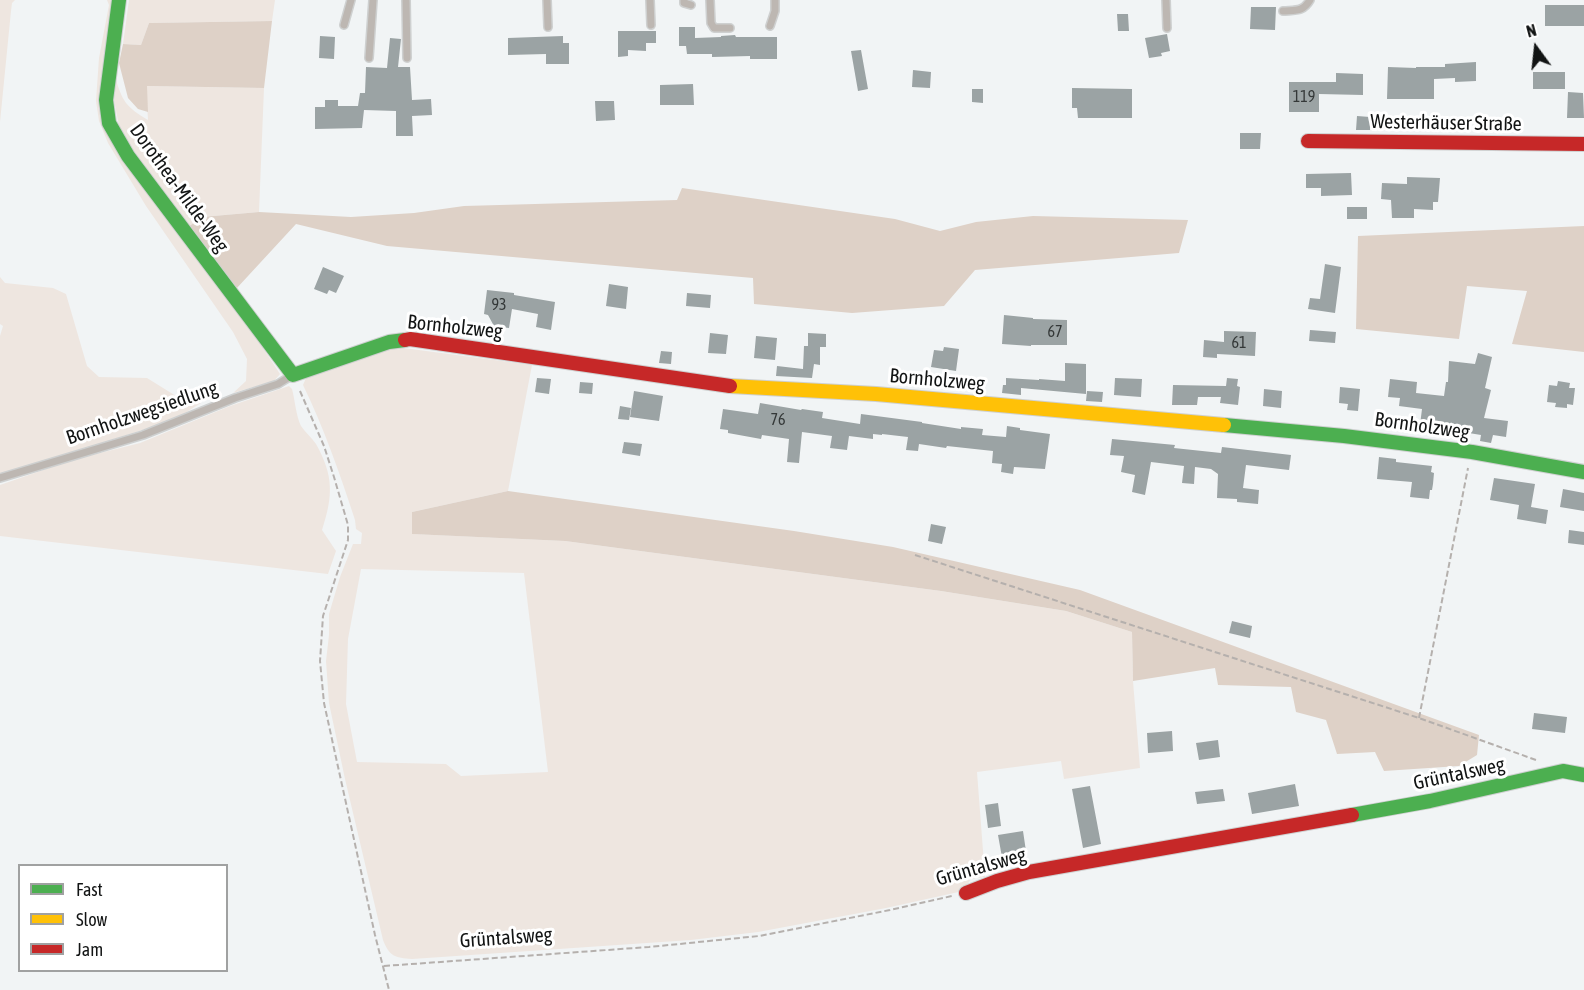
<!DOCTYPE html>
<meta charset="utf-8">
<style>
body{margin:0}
#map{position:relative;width:1584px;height:990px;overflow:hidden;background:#f1f4f5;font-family:"Asap Condensed",sans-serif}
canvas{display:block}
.legend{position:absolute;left:18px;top:864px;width:210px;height:108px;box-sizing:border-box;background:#fff;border:2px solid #a0a1a1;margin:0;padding:8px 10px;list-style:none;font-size:18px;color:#121414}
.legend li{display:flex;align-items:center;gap:12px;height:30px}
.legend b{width:30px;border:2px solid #a0a1a1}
.north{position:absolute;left:1506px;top:18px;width:60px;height:60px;-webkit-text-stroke:4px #fff;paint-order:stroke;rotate:345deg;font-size:16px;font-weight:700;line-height:24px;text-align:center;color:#121414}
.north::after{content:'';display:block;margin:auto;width:21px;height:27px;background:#121414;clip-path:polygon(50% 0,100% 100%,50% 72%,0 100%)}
</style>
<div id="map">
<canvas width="1584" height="990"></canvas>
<ul class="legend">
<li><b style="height:8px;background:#4caf50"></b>Fast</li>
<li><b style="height:8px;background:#ffc107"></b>Slow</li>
<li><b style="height:8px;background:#c62828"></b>Jam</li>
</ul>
<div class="north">N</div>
</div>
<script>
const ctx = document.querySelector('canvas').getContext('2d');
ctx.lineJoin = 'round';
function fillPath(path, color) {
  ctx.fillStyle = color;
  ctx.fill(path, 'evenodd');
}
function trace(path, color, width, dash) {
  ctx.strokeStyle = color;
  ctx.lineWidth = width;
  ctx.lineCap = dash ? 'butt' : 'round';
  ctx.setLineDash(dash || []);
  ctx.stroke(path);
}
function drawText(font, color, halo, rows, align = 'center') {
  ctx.font = font + ' "Asap Condensed",sans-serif';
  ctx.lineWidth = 6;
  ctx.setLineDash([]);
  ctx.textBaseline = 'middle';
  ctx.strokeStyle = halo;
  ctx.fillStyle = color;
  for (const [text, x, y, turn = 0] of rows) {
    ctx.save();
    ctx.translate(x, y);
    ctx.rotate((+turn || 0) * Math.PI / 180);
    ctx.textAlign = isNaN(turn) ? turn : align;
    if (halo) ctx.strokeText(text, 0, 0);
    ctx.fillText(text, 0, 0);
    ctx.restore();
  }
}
fillPath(new Path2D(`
 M0 0H15L12 3 11 11 0 122Z
 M107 0H113L101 100 280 374 274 381 233 393 246 381 247 359 233 332 146 206 108 143 99 121 96 101 99 58 109 5Z
 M129 0H275L272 21 149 23 141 45 123 44Z
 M115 77C123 102 125 106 148 120L146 86 264 88 259 212 202 217 188 227 120 131 114 100Z
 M0 277 5 283 53 288 66 294 87 366 99 377 147 378 176 396 201 403 182 415 152 427 0 475V336L3 326 0 324Z
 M396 347 532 365 508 491 412 512 413 534 565 541 941 591 1066 611 1132 632 1133 681 1140 768 1064 779 1061 761 977 772 985 877 971 879 963 891 886 908 758 932 691 940 412 959C395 958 389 956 383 940L345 779 329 703 326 661 329 635V614L340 577 353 544H361L362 533 356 529 355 520C340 474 324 428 303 385L306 378ZM361 569 524 573 548 772 461 776 446 764 357 762 346 704 348 639Z
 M289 386 292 389C295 400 296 416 301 426 305 432 312 438 316 444 334 476 333 496 322 530L336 551 328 574 0 536V485L72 460 140 443 230 406Z`), '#eee6e0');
fillPath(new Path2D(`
 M272 21 264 88 147 86 148 112 138 109 128 98 119 63 123 44 141 45 149 23Z
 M682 188 895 219 940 231 976 222 1033 216 1188 220 1179 253 975 270 944 306 852 313 754 304 753 278 387 246 296 224 236 289 188 227 202 217 259 212 351 217 414 213 464 206 677 200Z
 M1584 226V352L1512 344 1527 291 1467 286 1459 339 1356 329 1358 236Z
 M508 491 794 531 893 547 1080 590 1479 735 1477 755 1459 766 1384 771 1375 752 1337 754 1326 720 1296 712 1291 687 1218 685 1215 668 1133 681 1132 632 1066 611 941 591 565 541 412 534V512Z`), '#ded1c7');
fillPath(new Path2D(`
 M1545 5H1584V26H1545Z
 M1251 7H1276L1275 30 1250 29Z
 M1117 14H1128L1129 31H1118Z
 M679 27H695V38L721 37V36L735 35 736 37H777V59H750V56L712 57V54H687L686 46H679Z
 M618 31H656V43H646V51L628 50V56L618 57Z
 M1167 34 1170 51 1161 53 1162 56 1149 58 1145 38Z
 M320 36 335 37 334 59 319 58Z
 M563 36V43H569V64H546V54L508 55V38Z
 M390 38 401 39 398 67H410L412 100 431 99 432 115 412 116 413 136H396V111L364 110 362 128 315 129V107H325V100H338V106H358L360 93H365L366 67 387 68Z
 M861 50 868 89 858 91 851 51Z
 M1476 62V81L1455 82V78L1434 79V99H1387L1388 67 1416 68V67H1445V64Z
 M913 70 931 72 930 88 912 87Z
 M1533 72H1565V89H1533Z
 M1336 73 1363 74V95L1319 94V112H1289V82H1336Z
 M693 84 694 105H660V85Z
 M1072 88 1132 89V118H1078L1077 108H1072Z
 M972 89H983V103L972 102Z
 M1568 92 1583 93 1584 118H1567Z
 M595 101H614L615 120 596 121Z
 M1357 116 1370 117V130H1356Z
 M1440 120H1455V131L1421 130V122H1440Z
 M1240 133H1261L1260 149H1240Z
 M1351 173 1352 195 1321 196V188H1306V174Z
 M1407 177 1440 178 1438 202H1433V210L1414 209V218H1392L1391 200 1381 199 1382 183 1407 184Z
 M1347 207H1367V219H1347Z
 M1325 264 1341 267 1335 313 1308 309 1310 298 1320 299Z
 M323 267 344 276 336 293 329 290 327 294 314 289Z
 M609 284 628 287 626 309 606 306Z
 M487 290 514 293V295L555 302 551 330 536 327 538 314 512 309 509 328 494 326 488 315 484 314Z
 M687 293 711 295 710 308 686 306Z
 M1004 315 1033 318V319L1067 320V345H1031V346L1002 344Z
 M1310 330 1336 332 1335 343 1309 341Z
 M1224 331 1256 332 1255 356 1217 354V358L1203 357 1204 340 1224 342Z
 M710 333 728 335 726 354 708 353Z
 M808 333 826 334V347H820V365L814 364 812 378 776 376 777 366 803 369 804 346H808Z
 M756 336 777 338 775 360 754 358Z
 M944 347 959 349 956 371 931 367 934 350 943 351Z
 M661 351 672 352 671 364 659 363Z
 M1478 353 1492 357 1485 388 1491 390 1484 418 1508 421 1506 437 1493 435 1491 443 1480 441 1481 435 1420 425 1422 409 1399 406 1400 398 1388 397 1390 379 1417 382 1416 393 1444 396 1446 382H1448L1449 361 1475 364Z
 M1065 363 1086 364V394L1021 388V395L1002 393 1003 385H1006V378L1039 380V379L1065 381Z
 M537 378 551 379 549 394 535 392Z
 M907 378 931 380 930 387 907 385Z
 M1115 378 1142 379 1141 397 1114 395Z
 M1227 378 1238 379 1237 386 1240 387 1238 405 1220 403 1221 397H1198L1197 405H1172L1173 385 1226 386Z
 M1558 381 1570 383 1569 388H1575L1573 405 1567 404V408L1555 407 1556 403 1547 402 1549 385 1557 386Z
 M580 382 593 383 592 394 579 393Z
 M1340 387 1360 389 1358 411 1347 410 1348 404 1339 403Z
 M1264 389 1282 391 1281 408 1263 406Z
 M634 391 663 396 659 421 630 417Z
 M1087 391 1103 392 1102 402 1086 401Z
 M760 403 801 410 802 409 823 412 822 418 860 424 861 414 922 422V423L961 429V427L983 429 982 435 1006 437 1007 426 1020 428V430L1050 434 1045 469 1014 467 1013 474 1001 472 1002 464 992 463 993 451 947 446 946 448 919 444 918 451 906 450 908 437 882 434V435L873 434V439L849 436 847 450 830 448 832 436 802 432 799 463 787 462 789 439 762 435 761 439 728 433V430L720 429 723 409 758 414Z
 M620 406 631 408 629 420 618 419Z
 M1112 439 1175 445 1174 448 1221 453 1222 447 1291 455 1289 470 1246 465 1243 488 1259 490 1258 504 1237 502V499L1217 498 1218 474 1211 469 1195 467 1194 484 1182 483 1184 466 1151 462 1145 495 1132 492 1135 475 1121 472 1124 456 1110 455Z
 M624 442 642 444 640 456 622 453Z
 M1379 457 1396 459V462L1432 466 1431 472 1434 473 1433 484 1432 490H1430L1429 499 1410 497 1412 482 1377 479Z
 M1494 478 1535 484 1531 507 1548 510 1546 524 1517 519 1519 505 1490 500Z
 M1563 489 1584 493V511L1560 507Z
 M931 524 946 527 942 544 928 541Z
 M1569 530 1584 532V545L1568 543Z
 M1232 621 1252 626 1250 638 1229 633Z
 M1534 713 1567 717 1565 733 1532 729Z
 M1172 731 1173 751 1148 753 1147 733Z
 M1218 740 1220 757 1199 760 1196 743Z
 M1295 784 1299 806 1252 814 1248 793Z
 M1090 786 1101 844 1083 848 1072 789Z
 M1223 789 1225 801 1197 804 1195 792Z
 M998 803 1001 826 988 828 985 805Z
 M1023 831 1027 858 1003 863 998 835Z`), '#9ba3a4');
const lane = new Path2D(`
 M406 0 407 58
 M547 0 548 27
 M650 0 651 25
 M684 0V3L691 5
 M710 0 711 23 714 28H730
 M1166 0 1167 28
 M1283 11C1296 10 1303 12 1310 0
 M344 25 351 0
 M770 26 775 11V0
 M369 58 373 0
 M0 478 143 435 235 398 278 384 291 376`);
const fast = new Path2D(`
 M119 0 106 100 109 123 128 156 293 375 389 342 405 340
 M1224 425 1344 436 1472 452 1584 472
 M1352 815 1430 801 1563 771 1584 775`);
const slow = new Path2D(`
 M730 386 876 394 1224 425`);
const jam = new Path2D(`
 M1308 141 1584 144
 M405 340 410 339 730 386
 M966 893 997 881 1029 872 1352 815`);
trace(lane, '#ced0d0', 10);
trace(fast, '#ced0d0', 16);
trace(slow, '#ced0d0', 16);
trace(jam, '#ced0d0', 16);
trace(new Path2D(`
 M300 391 324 446 334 477 348 525V540L323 616 320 661 324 703 375 935 389 990
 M915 555 1419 718 1536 760
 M1419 718 1468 468
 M384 966 649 947 759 936 890 910 952 896`), '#b5b0ad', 2, [6, 3]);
trace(lane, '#bdb7b2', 7);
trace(fast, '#4caf50', 14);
trace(slow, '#ffc107', 14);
trace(jam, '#c62828', 14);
drawText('16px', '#343838', null, [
 ["119",1304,97],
 ["93",499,305],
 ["67",1055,332],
 ["61",1239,343],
 ["76",778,420]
]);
drawText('20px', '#121414', '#fff', [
 ["Westerhäuser Straße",1446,123,1],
 ["Dorothea-Milde-Weg",179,188,54],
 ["Bornholzweg",455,327,6],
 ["Bornholzweg",937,380,5],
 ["Bornholzwegsiedlung",142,413,-19],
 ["Bornholzweg",1422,426,8],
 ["Grüntalsweg",1459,774,-12],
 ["Grüntalsweg",981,867,-16],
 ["Grüntalsweg",506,938,-4]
]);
</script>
